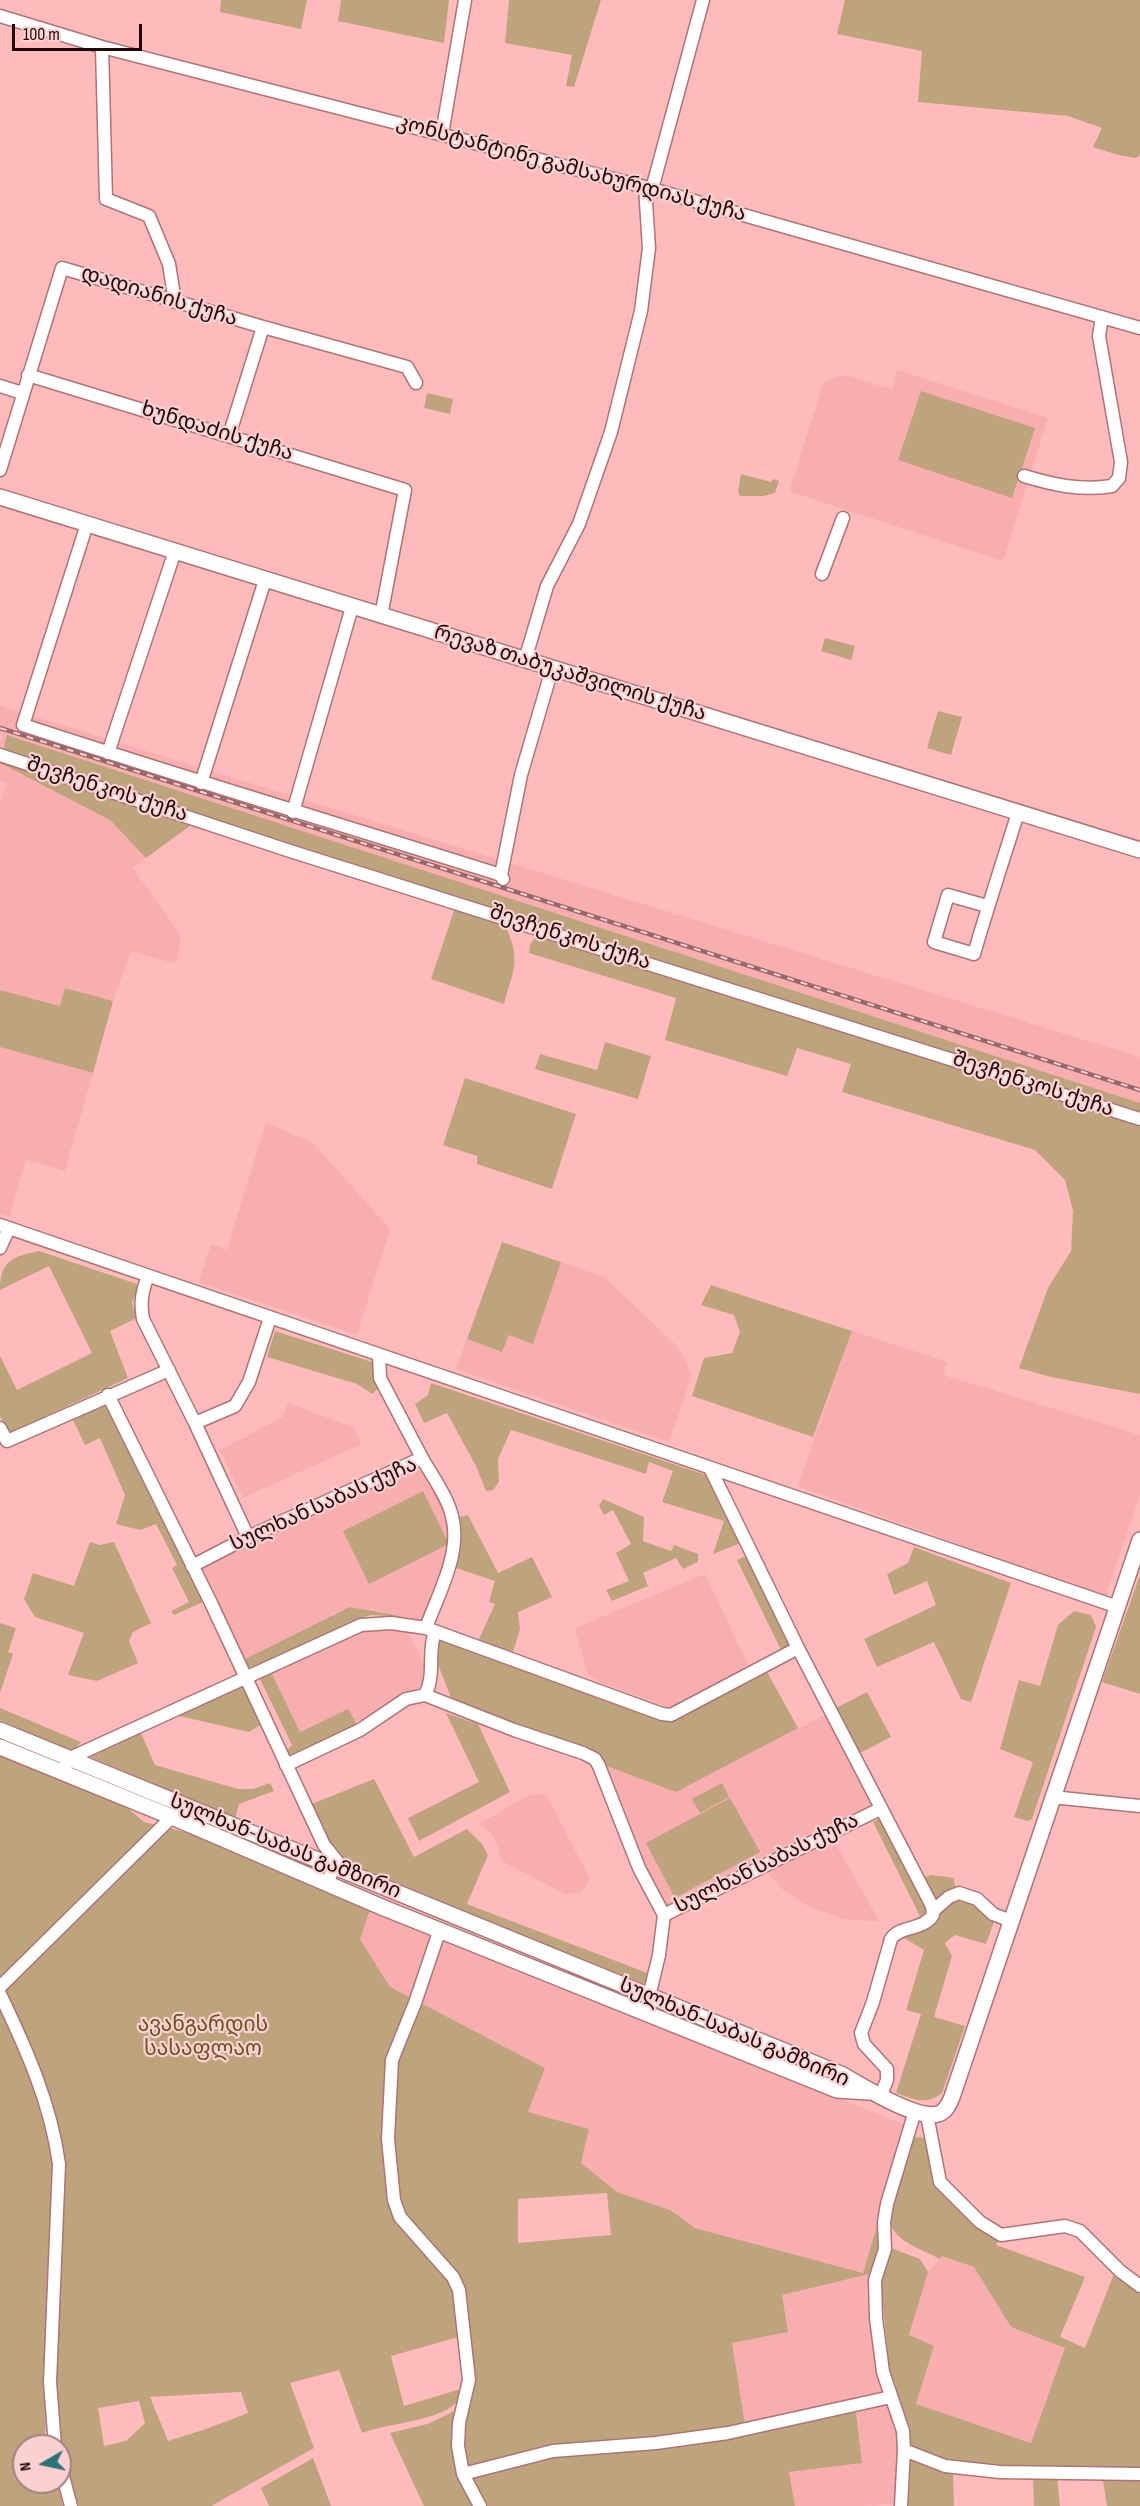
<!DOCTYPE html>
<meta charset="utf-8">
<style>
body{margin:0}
#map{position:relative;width:1140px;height:2506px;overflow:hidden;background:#ffbbbc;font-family:"Sofia Sans Condensed",sans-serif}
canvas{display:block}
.north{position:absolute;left:12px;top:2434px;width:60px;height:60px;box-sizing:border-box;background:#fad0d0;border:2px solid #a28081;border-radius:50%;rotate:261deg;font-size:16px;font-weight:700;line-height:24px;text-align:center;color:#1f090a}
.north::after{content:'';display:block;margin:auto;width:21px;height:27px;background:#2a7477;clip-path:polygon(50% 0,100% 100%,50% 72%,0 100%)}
.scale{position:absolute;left:12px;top:24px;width:130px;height:27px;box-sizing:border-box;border:3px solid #1f090a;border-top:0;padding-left:8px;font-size:18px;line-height:21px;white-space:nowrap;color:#1f090a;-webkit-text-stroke:4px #fad0d0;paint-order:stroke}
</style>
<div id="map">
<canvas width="1140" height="2506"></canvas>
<div class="north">N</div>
<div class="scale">100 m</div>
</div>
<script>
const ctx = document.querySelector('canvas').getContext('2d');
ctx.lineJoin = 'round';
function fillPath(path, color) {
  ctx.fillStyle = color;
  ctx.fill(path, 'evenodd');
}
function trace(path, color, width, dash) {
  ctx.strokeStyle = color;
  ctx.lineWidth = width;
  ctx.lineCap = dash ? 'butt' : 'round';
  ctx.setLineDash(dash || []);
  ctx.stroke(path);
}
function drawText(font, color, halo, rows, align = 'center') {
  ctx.font = font + ' "Sofia Sans Condensed","Noto Sans Georgian",sans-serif';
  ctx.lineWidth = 4.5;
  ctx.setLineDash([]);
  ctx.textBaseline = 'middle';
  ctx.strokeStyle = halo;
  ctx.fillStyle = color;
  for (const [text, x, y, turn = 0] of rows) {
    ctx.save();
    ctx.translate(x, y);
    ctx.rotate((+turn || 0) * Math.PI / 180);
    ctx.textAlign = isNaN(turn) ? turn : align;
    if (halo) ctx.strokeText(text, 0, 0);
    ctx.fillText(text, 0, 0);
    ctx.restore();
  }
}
fillPath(new Path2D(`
 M897 370 1048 418 1003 561 791 492 790 489 824 381 843 375 892 389Z
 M0 706 1140 1057V1103L8 735 0 760V744L3 735 0 733Z
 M0 763 110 820 146 858 133 868 181 936 176 964 131 951 113 1001 65 988 60 1006 0 990V803L6 784 0 780Z
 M0 1047 93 1073 65 1171 26 1160 9 1217 0 1214Z
 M266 1122 313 1143 390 1229 357 1335 199 1282 211 1244 227 1250Z
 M561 1262 604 1277 677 1346 686 1361 691 1378 669 1442 456 1369 467 1339 502 1352 509 1335 533 1343Z
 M852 1331 948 1362 943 1375 1140 1435V1495L1105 1597 798 1486Z
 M288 1403 353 1427 361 1444 243 1498 220 1450 283 1417Z
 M401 1471H420L425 1473 449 1521 450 1553 423 1620 350 1607 243 1660 199 1574 204 1565 386 1476Z
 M705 1574 748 1664 738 1672 670 1708 603 1683 587 1674 575 1628Z
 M371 1629H402L408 1632 431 1678 429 1686 356 1722 348 1709 300 1732 271 1672 362 1630Z
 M828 1713 874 1806 667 1908 644 1866 602 1765 676 1791Z
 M538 1793 547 1796 590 1879 581 1893 565 1894 502 1861 496 1840 490 1832 479 1824 527 1796Z
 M831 1836 880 1922 845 1919 809 1907 782 1889 765 1870Z
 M371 1907 641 2021 740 2058 905 2125 863 2273 695 2228 670 2210 617 2192 581 2163 589 2129 528 2112 545 2068 390 1987 360 1939Z
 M942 2256 974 2267 1011 2327 1065 2348 1031 2443 916 2404 934 2346 909 2336 928 2272Z
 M869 2274 873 2339 878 2371 885 2394 745 2425 731 2343 788 2332 782 2295Z
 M888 2404 899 2441 900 2457 894 2503 864 2506H795L789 2472 862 2463 856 2413Z`), '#f8adae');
fillPath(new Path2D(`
 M221 0H307L301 29 220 12Z
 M341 0H449L444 43 338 21Z
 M509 0H601L574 87 566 86 572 55 505 43Z
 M845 0H1140V155L1136 158 1118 155 1093 147 1102 128 1068 116 918 102 922 51 837 34Z
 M921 391 1035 428 1012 498 898 460Z
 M427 393 453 399 450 414 424 408Z
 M741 474 771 482 773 479 779 481 775 493 763 496H740L738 491Z
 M825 638 855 646 851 660 821 651Z
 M938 711 962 717 951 755 927 748Z
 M7 735 1140 1103V1119L290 851 291 844 200 814 194 823 146 858 110 820 0 763Z
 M455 908 505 926C522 960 513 970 504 1004L431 979Z
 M538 933 1140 1126V1394L1051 1377 1019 1368 1048 1288 1071 1251 1073 1211 1065 1180 1035 1150 842 1092 851 1064 797 1048 787 1076 665 1040 676 998 529 953 530 945Z
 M65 988 113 1001 93 1073 0 1047V990L60 1006Z
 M605 1042 651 1056 638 1099 535 1069 540 1054 597 1070Z
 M465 1078 576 1114 552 1189 477 1164V1156L443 1145Z
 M502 1242 561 1262 533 1344 509 1335 502 1352 467 1339Z
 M39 1251 140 1285 132 1303 137 1318 110 1331 128 1378 9 1433 0 1416V1356L17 1390 92 1353 49 1266 0 1290C0 1261 13 1256 39 1251Z
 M711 1285 852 1331 813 1437 692 1396 704 1358 732 1353 740 1332 734 1315 701 1305Z
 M275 1331 372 1362 373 1377 379 1388 372 1394 357 1384 267 1357Z
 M431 1383 709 1476 743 1542 713 1554 724 1521 662 1502 673 1471 649 1462 646 1474 511 1430 498 1459 499 1482 493 1490 486 1491 476 1466 447 1413 424 1423 415 1404 428 1395Z
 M104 1401 203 1602 174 1615 171 1611 189 1602 172 1568 177 1565 156 1524 140 1530 116 1524 125 1495 100 1438 85 1445 71 1416Z
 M423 1491 449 1544 369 1584 343 1531Z
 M603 1499 644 1517 643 1541 671 1551 674 1545 698 1554V1562L683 1569 676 1558 643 1573 648 1586 612 1601 606 1590 629 1581 616 1553 631 1544 613 1510 604 1515 599 1506Z
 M468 1515 498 1573 532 1557 552 1597 518 1612 520 1629 513 1652 478 1641 495 1604 489 1602 495 1581 453 1567C461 1551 462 1534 460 1517Z
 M90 1542 100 1545 114 1542 151 1623 133 1632 129 1641 138 1663 97 1681 68 1675 84 1633 35 1617 24 1599 33 1573 74 1586Z
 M914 1547 1011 1583 971 1702 961 1699 934 1642 877 1667 864 1639 936 1605 927 1581 894 1595 887 1574 908 1563Z
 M749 1555 792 1644 781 1650 737 1560Z
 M1140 1575V1694L1102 1682Z
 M350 1607 405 1617 371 1615 361 1618 257 1666 247 1667 243 1660Z
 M1074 1611 1091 1615 1096 1627 1032 1819 1027 1821 1014 1817 1033 1762 1000 1749 1019 1680 1040 1686 1058 1625Z
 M0 1623 16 1628 8 1652 13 1654 0 1693Z
 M438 1634 676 1719 767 1672 798 1728 676 1792 456 1710 435 1657Z
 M271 1672 300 1732 348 1709 356 1722 354 1728 289 1758 286 1751 292 1745 259 1677Z
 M241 1684 262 1724 249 1732 175 1715Z
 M867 1692 891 1737 860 1753 836 1708Z
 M0 1708 81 1742 72 1751 0 1720Z
 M446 1713 478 1724 510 1792 419 1841 408 1818 479 1782Z
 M140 1731 155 1765 238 1789H253L270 1783 274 1791 239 1804 235 1819 86 1755Z
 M0 1754 119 1801 144 1822 194 1834 371 1907 360 1939 390 1987 545 2068 528 2112 589 2129 581 2163 617 2192 670 2210 695 2228 863 2273 880 2215 882 2246 869 2274 782 2295 788 2332 732 2343 745 2425 620 2442 844 2412 856 2413 862 2463 789 2472 795 2506H488C484 2495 475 2489 470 2479 455 2449 467 2369 469 2334L391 2356 404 2406 461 2389 464 2380C463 2386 462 2394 459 2399 446 2421 386 2423 362 2433L339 2370 290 2383 314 2448 211 2506H79C74 2489 65 2471 62 2453 51 2394 59 2321 61 2260L49 2259 45 2446H24V2482H57L63 2506H0ZM607 2193 611 2235 518 2243V2199ZM241 2392 248 2413 206 2429 168 2441 150 2397ZM139 2401 145 2423 126 2441 104 2446 98 2408Z
 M374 1779 414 1857 467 1829 482 1844 488 1855 467 1904 650 1974 648 1985 343 1866 344 1859 335 1850 309 1805Z
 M722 1783 729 1797 700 1813 692 1799Z
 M730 1798 760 1852 675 1898 646 1843Z
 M889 1813 923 1878 931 1875 954 1878 956 1897 970 1901 994 1922 986 1944 955 1935 945 1943 952 1956 934 2017 965 2026 942 2093C926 2106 914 2099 896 2093L921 2014 906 2010 924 1950 904 1938 902 1926 920 1916 873 1822Z
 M918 2137 924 2138 936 2185 999 2240 996 2245 1085 2277 1060 2337 1085 2348 1115 2271 1127 2284 1140 2293V2506H1107L1101 2468 1000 2467 937 2460 910 2445 905 2414 890 2376 881 2285 891 2248 920 2259 928 2272 909 2335 934 2346 916 2404 1031 2443 1065 2348 1011 2327 974 2267 942 2256 940 2259C922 2249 892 2241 890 2220L910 2138Z
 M457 2410 455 2439 477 2506H424L390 2433 427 2424Z
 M911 2457 953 2471 954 2506H907Z
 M313 2458 331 2506H269L261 2488Z
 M1033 2477H1057L1060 2506H1034Z`), '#bda47d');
const minor = new Path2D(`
 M0 16 102 47 645 187 1140 328
 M102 47 106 199 149 216 169 264 175 302
 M442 134 465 0
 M652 189 703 0
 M28 375 405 490 381 616
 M0 386 22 393
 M229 436 263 327
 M0 470 62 268 263 327 407 367 416 383
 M1024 476C1054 485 1081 491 1112 486L1119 478 1121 462 1099 336 1102 317
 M87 524 23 725C182 777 342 825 501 875
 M822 574 843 518
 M525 660 547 586 579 524 611 432 641 311 649 248 645 187
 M108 753 175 551
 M0 755 290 851 1140 1119
 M201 783 265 580
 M293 812 352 607
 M503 879 501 875 521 775 552 669
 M987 906 948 895 934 942 974 954C988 906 1003 860 1018 813
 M0 1225 1118 1607
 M0 1248 9 1228
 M148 1276C142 1291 140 1303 143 1319L195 1423 248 1537
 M379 1355 380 1378 422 1458
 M108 1395 211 1603 324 1845 337 1861 327 1883
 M195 1423 235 1406 249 1382 270 1318
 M0 1428 7 1441 169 1370
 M710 1468 798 1648 932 1906 933 1915C923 1931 900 1925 891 1939L873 2002 861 2033 864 2044 887 2069V2080L880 2097
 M192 1566 248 1537 422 1458C432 1476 447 1496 452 1516 462 1553 438 1594 426 1628
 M425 1695C436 1675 427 1652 435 1631
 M286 1765 360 1730 406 1699 425 1695 514 1730 583 1753 595 1759 599 1766 639 1868 664 1915
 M62 1772 70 1758 361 1625 391 1623 426 1628 662 1714 671 1715 798 1648
 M1052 1797 1140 1806
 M933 1911 949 1897 959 1893 977 1899 993 1914 1011 1921
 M440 1929 415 2003 392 2060 388 2139 394 2200 400 2217 453 2277 459 2290 469 2380 459 2423 458 2446 463 2474 480 2506
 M0 1987 176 1813
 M0 1994C26 2048 51 2104 59 2164L50 2382 55 2446
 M645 2013 659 1955 664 1915 880 1809
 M927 2115 940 2182 980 2222 1001 2235 1065 2226 1080 2231 1120 2271 1140 2286
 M904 2450 945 2466 1000 2472 1140 2474
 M60 2465 71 2506
 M463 2474 553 2451 656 2443 728 2433 891 2397
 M901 2506 904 2450 903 2431 883 2372 876 2318 875 2280 885 2249 884 2222 887 2204 915 2111`);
const major = new Path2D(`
 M0 497 1140 850
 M0 1730 843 2075C862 2086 916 2120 938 2114 946 2112 949 2104 952 2097L1140 1540
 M0 1747 172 1817 384 1908 837 2090 868 2092`);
trace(minor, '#b07273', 15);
trace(major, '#b07273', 18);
trace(minor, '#fff', 12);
trace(major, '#fff', 15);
const rail = new Path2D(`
 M0 728 1140 1090`);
trace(rail, '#966869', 4.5);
trace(rail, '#fad0d0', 2, [7]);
drawText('21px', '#1f090a', '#fad0d0', [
 ["კონსტანტინე გამსახურდიას ქუჩა",571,169,15],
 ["დადიანის ქუჩა",159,297,17],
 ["ხუნდაძის ქუჩა",217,432,17],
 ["რევაზ თაბუკაშვილის ქუჩა",570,674,17],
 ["შევჩენკოს ქუჩა",107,790,18],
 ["შევჩენკოს ქუჩა",570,938,18],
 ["შევჩენკოს ქუჩა",1033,1085,18],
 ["სულხან საბას ქუჩა",324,1505,-24],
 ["სულხან-საბას გამზირი",285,1847,22],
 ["სულხან საბას ქუჩა",767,1864,-26],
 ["სულხან-საბას გამზირი",734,2033,23]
]);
drawText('21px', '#6e511e', '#fad0d0', [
 ["ავანგარდის",203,2026],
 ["სასაფლაო",203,2050]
]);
</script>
